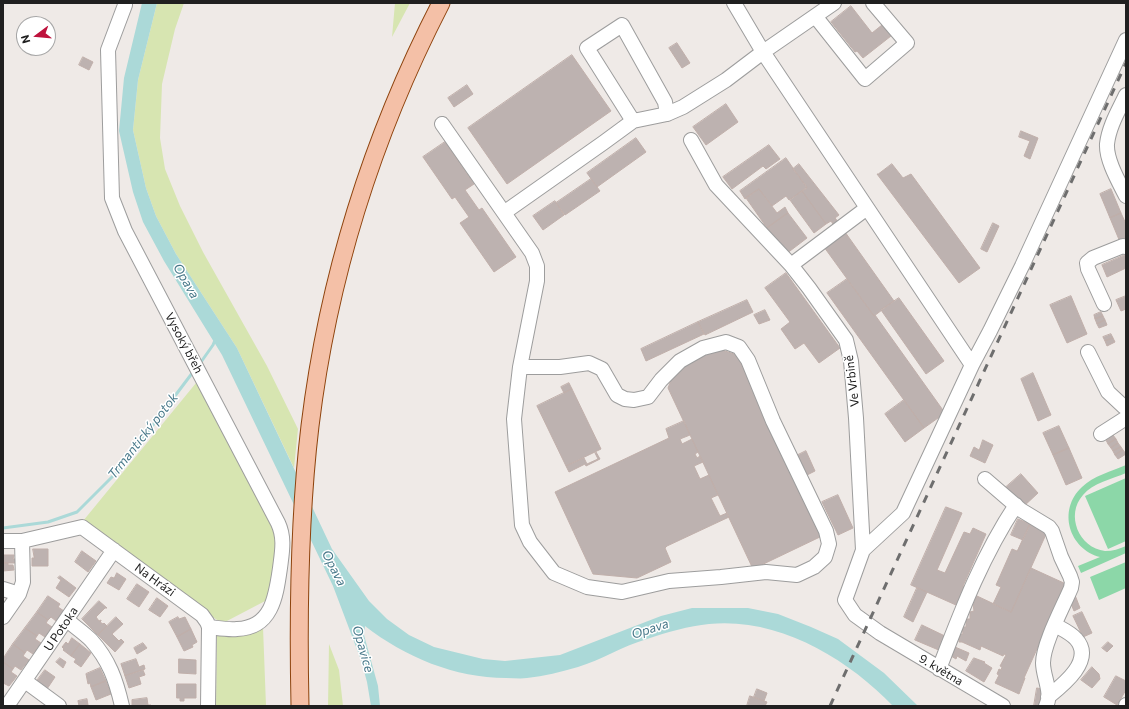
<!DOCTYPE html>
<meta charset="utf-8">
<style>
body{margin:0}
#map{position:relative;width:1129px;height:709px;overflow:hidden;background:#efeae7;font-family:Commissioner,sans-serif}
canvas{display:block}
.frame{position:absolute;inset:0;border:4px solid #202020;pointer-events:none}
.north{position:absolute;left:16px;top:16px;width:40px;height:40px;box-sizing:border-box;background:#fff;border:1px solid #a6a6a6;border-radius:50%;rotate:254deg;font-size:11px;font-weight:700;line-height:16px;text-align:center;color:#202020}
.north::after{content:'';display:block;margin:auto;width:14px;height:18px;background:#be123c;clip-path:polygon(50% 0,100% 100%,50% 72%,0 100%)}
</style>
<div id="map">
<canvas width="1129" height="709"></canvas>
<div class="frame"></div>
<div class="north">N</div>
</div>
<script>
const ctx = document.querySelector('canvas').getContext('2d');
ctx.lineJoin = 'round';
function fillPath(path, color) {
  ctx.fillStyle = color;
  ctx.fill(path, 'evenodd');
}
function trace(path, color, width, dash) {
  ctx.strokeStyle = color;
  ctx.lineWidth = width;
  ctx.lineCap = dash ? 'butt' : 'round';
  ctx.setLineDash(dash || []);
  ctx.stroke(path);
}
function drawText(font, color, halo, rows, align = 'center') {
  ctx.font = font + ' Commissioner,sans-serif';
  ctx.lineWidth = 3;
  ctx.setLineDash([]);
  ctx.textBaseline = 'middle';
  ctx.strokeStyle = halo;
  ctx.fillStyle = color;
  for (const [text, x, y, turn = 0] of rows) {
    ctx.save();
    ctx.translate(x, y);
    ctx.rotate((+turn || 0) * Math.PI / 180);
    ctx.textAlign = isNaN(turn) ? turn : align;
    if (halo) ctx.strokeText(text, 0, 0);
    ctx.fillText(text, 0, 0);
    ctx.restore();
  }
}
fillPath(new Path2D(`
 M157 3H184L175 29 162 84 160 138 165 169 180 206 203 252 267 366 298 429 294 468 237 348 176 254 156 216 146 188 133 130 138 80Z
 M395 3H410L392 37Z
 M196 383 276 525 277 545 267 600 225 622 217 620 83 521Z
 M263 627 266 706H216L217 635Z
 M329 644 339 670 343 706H328Z`), '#d7e5b1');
fillPath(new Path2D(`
 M1126 465V473C1112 479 1093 483 1083 495 1065 515 1079 548 1105 551 1113 551 1119 549 1126 546V553L1081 573 1078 566 1100 557C1069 549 1057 510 1082 487 1093 476 1112 471 1126 465Z
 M1126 478V541L1108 549 1085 496Z
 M1126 562V588L1099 600 1090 577Z`), '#8cd7a8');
fillPath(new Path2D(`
 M142 3H157L138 80 133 130 146 188 156 216 176 254 237 348 332 549 369 601 387 619 409 635 434 647 483 659 505 661 560 655 661 616 692 608H748L778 614 811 627 838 639 884 673 918 706H893C847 658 778 617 709 624 689 626 667 632 647 639 623 646 601 660 578 667 561 672 544 676 527 678 521 679 513 678 506 678 455 678 405 657 365 626L364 635 378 686 380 706H371L367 682 361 660 333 586 222 355 164 261 143 222 133 192 119 131 124 78Z`), '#abd9d8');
trace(new Path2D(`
 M201 362 213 345 215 340
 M3 528 48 522 77 512 119 470 193 372`), '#abd9d8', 3);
const building = new Path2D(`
 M851 6 872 33 882 25 891 36 863 58 857 51 855 52 831 22Z
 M677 43 690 63 682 68 669 48Z
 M572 55 611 111 507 184 468 128Z
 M83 57 93 62 89 70 79 65Z
 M467 85 473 94 454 107 448 98Z
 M726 104 738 122 706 145 693 127Z
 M1021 131 1038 138 1030 159 1024 156 1030 141 1019 137Z
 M636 138 646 152 597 187 587 173Z
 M445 142 474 184 465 190 479 210 482 208 516 257 494 272 460 223 469 217 455 197 452 199 423 157Z
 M769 145 780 159 766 169 763 166 732 189 723 177Z
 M786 158 807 188 789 200 786 196 772 206 759 189 745 199 740 191Z
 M799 164 839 215 835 218 839 223 837 221 833 224 831 221 826 224 802 191 807 187 793 169Z
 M892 164 903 178 911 174 980 268 959 283 877 174H878Z
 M591 179 600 191 565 215 556 203Z
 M759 189 777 213 785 207 788 213 767 228 746 198Z
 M1111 189 1121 213 1110 218 1100 194Z
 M802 191 826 224 814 233 790 200Z
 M555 201 564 215 543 230 533 216Z
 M788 213 807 238 786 254 767 228Z
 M1121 213 1126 224V239L1120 242 1110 218Z
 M993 223 999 226 987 252 981 249Z
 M845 232 894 301 874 316 824 247Z
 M1125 255 1126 268 1107 277 1102 265Z
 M786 273 840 348 819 363 804 343 795 349 781 329 790 322 765 288Z
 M847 279 874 316 875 315 945 413 924 428 827 293Z
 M1071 296 1087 334 1067 343 1050 305Z
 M1126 296V309L1121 311 1116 300Z
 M899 298 944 361 926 374 881 310Z
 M747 300 753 312 705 335 698 322Z
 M765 310 770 320 759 324 754 315Z
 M1101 312 1103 316 1095 319 1094 315Z
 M1103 316 1105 320 1097 324 1095 319Z
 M1105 320 1107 325 1099 328 1097 324Z
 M698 322 704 334 646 361 641 349Z
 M1111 334 1113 338 1105 341 1103 337Z
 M1113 338 1115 342 1107 346 1105 341Z
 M719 349 737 355 822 536 753 569 668 388 675 370Z
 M1033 373 1051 415 1038 421 1021 379Z
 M569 383 572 389 564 393 561 387Z
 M572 389 601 449 566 466 537 406Z
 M904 400 924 428 905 442 885 414Z
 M684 421 690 435 680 439 682 444 692 439 698 452 695 454 697 458 700 456 703 462 694 466 700 479 709 475 718 495 711 498 720 516 727 513 729 517 667 546 665 548 671 562 637 578 593 574 555 492 669 438 666 429Z
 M1059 426 1069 448 1053 455 1043 433Z
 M1113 435 1116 439 1108 444 1106 440Z
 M1116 439 1118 443 1111 448 1108 444Z
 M983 440 993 445 985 463 970 456 974 447 979 450Z
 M1118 443 1121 447 1113 451 1111 448Z
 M1121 447 1123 450 1115 455 1113 451Z
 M1069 448 1082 478 1066 485 1053 455Z
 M1123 450 1126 454 1118 459 1115 455Z
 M806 451 815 471 805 476 796 456Z
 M596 452 600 459 586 466 585 464 569 472 566 466 584 458 587 464 598 459 595 453Z
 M1021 474 1038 493 1023 507 1005 488Z
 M838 495 853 528 838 535 822 502Z
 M946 507 962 513 937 570 945 573 964 532 970 534 973 528 986 534 963 586 965 587 956 605 911 585Z
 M1018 519 1030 524 1023 540 1011 535Z
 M1030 524 1047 532 1011 612 993 604 1001 587 996 585 1012 549 1017 551Z
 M33 549H48V566H32V558H34Z
 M82 551 96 561 88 572 75 562Z
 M3 555H14L13 559H17V563H3Z
 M3 563H8V565H13L14 570 3 571Z
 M1031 568 1066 584 1024 678H1025L1019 694 995 683 999 675 997 674 999 669 1001 670 1002 667 1000 666 1006 655 1004 654 1003 656 981 646 980 650 962 642H959V634H963L962 627H966V619H970V612L974 611 973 604 977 596 1011 612Z
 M117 573 126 579 119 590 107 583 111 577 114 578Z
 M60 576 76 588 69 597 56 588 61 580 58 578Z
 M137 584 149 592 139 607 127 599Z
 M917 588 927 592 913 622 904 617Z
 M1075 595 1080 608 1074 611 1069 599Z
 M48 596 60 604 58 607 64 611 56 621 51 617 48 620 37 612Z
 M157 598 168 606 160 617 149 610Z
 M99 601 107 608H105L96 617 99 621 101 620V621L100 622 103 624 104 623 107 626 98 635 82 619Z
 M37 612 48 620 46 623 52 627 45 637 39 633 37 636 25 628Z
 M1082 612 1092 633 1083 637 1073 616Z
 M116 617 123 624 112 634 119 641 121 639 124 642 115 652 98 635Z
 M178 617 179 619 185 617 191 629 177 637 169 622Z
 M922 625 947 637 941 651 915 640Z
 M25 628 37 636 35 639 41 643 33 654 27 650 25 653 13 644Z
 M191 629 197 642 192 645 193 647 184 651 177 637Z
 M72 638 80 644 71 656 63 650 64 649 62 647 66 642 68 644Z
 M1108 642 1113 646 1107 652 1102 648Z
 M143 643 147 648 137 654 134 648Z
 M13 644 25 653 23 656 29 660 21 670 15 666 13 669 3 662V659Z
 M80 644 91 653 81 667 74 662 76 659 71 656Z
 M955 647 969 653 966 661 957 656 956 659 951 656Z
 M60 658 66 662 63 668 56 662Z
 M974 658 985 662 984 663 992 668 984 682 966 671Z
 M136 659 139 667 144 665 145 669 125 676 121 664Z
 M179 659 196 660V674L179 673Z
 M3 662 13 669 11 672 17 676 9 686 3 683Z
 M1092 667 1099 674 1100 679 1092 688 1081 680Z
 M100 668 106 681 91 687 90 683 88 684 86 674Z
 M45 670 55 677 47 689 36 682Z
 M143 670 145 675 139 677 141 684 129 688 125 676Z
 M1116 676 1126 681V690L1117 705 1104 697Z
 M106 681 111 694 96 700 91 687Z
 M177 684H196V698H184V701H180V698H177Z
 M1037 688 1042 689 1039 706H1034Z
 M757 689 767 693 764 701 754 697Z
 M750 696 767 702 765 706H747Z
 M147 698 148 705H151V706H132V700Z
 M87 699 88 705 79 706 78 701Z`);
fillPath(building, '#bdb2b0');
trace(building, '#c0afaa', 1);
const minor = new Path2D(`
 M125 3V5L108 50 112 198 125 231 278 523C285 538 282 552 280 568 276 596 272 628 237 629 228 630 218 628 209 627
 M734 3 763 52 834 3
 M815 16 865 79 907 43 873 3
 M1126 95C1119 110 1109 126 1107 144 1106 160 1119 182 1126 196
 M633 121 587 48 622 25 665 102 667 114
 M442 124 532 253 537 266V281L520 367 514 419 522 525 530 542 554 573 587 587 622 592 669 581 721 577 766 572 797 575 814 567 825 557 829 544 826 531 773 421 748 360 739 347 726 342 703 348 680 361 661 380 648 397 634 400 625 399 617 395 602 369 589 363 560 367H520
 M691 140 716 185 791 265 809 288 846 340 851 361 856 418 863 550 845 600 855 615 880 633 1003 706
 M505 212 603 143 633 121 667 114 683 107 726 80 763 52 972 365 903 513 863 550
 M791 265 867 208
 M1104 304 1088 269 1087 263 1093 258 1123 246 1126 247
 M1088 352 1108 392 1124 407H1126
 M972 365 990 331 1022 266 1126 40
 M1101 434 1126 418
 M985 479 1021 510 1049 527 1052 531 1061 557 1070 576 1072 582 1071 588C1063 607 1043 644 1043 663 1043 677 1053 693 1046 706
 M3 541H22L82 527 202 615 207 622 209 627 208 706
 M3 589 19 594
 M3 617 19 594 23 582 22 541
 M67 620C75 627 84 633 91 640 109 660 116 680 122 706
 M939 669C961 612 982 556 1016 505
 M25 681 59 706
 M1048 697C1063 685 1095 660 1076 639 1071 633 1062 629 1055 625
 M7 706 114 550
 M1126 706V705`);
const major = new Path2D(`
 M300 706C298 613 299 518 310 426 328 278 373 135 441 3`);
trace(minor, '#9d9d9d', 16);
trace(major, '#8e430d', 19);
trace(minor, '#fff', 14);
trace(major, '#f4c0a7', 17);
trace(new Path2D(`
 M830 706 1126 63`), '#6e6e6e', 3, [8, 8]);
drawText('12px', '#202020', '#fff', [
 ["Vysoký břeh",184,343,62],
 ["Ve Vrbině",852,381,-97],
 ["Na Hrázi",155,580,36],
 ["U Potoka",61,629,-56],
 ["9. května",941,670,31]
]);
drawText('italic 13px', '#477889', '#fff', [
 ["Opava",186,281,60],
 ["Trmantický potok",143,436,-52],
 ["Opava",334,568,63],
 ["Opava",650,629,-18],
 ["Opavice",363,649,74]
]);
</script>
